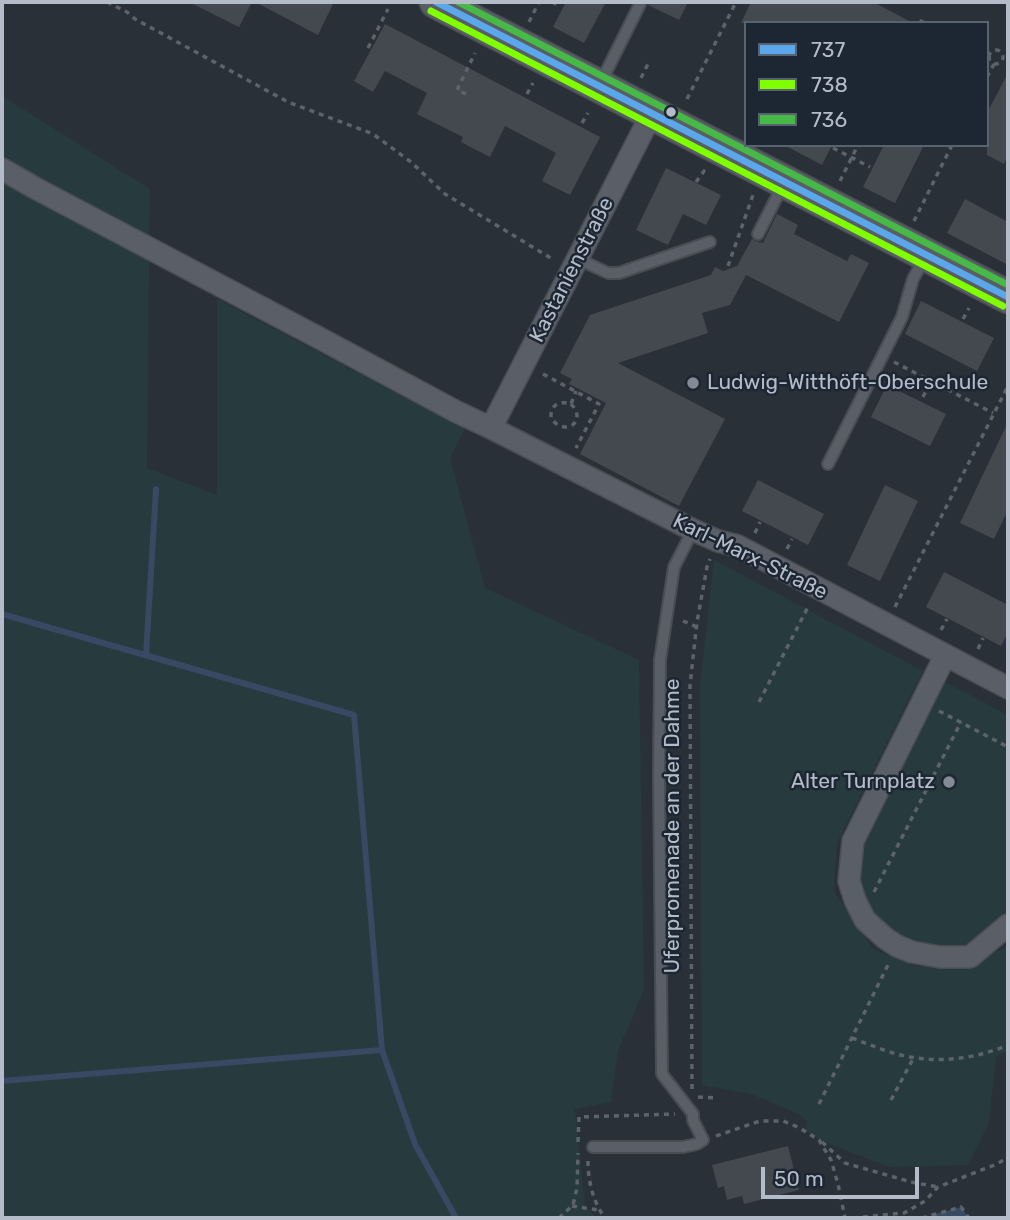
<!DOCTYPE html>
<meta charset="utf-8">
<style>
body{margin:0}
#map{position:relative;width:1010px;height:1220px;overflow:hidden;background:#2a3038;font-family:Rubik,sans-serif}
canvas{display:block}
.frame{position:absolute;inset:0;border:4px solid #b4bcc9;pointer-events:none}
.legend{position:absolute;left:744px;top:21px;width:245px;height:126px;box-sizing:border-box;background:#1d2633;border:2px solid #59626f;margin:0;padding:9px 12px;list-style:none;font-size:21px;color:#b4bcc9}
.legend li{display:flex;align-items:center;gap:14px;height:35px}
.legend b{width:35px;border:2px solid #59626f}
.scale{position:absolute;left:761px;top:1167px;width:158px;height:32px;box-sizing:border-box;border:4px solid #b4bcc9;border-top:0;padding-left:9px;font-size:21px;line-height:24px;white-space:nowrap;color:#b4bcc9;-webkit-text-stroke:5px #1d2633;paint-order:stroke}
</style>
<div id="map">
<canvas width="1010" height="1220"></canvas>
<div class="frame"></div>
<ul class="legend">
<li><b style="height:9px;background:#5aa8eb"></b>737</li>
<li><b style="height:9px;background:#7fff00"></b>738</li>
<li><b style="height:9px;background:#46b946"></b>736</li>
</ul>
<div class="scale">50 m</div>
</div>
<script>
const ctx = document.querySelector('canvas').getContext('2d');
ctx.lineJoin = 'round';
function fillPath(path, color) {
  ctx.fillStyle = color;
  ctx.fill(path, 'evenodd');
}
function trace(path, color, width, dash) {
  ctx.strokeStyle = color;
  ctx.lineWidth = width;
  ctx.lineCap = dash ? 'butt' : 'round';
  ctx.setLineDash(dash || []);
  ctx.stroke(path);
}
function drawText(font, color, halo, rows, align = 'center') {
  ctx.font = font + ' Rubik,sans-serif';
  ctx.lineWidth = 5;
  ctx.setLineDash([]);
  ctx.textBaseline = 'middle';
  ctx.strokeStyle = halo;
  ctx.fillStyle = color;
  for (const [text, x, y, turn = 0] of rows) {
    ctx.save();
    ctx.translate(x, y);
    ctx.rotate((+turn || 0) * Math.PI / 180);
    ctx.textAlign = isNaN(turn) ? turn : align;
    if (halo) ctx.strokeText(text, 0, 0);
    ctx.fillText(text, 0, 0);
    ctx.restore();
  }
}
fillPath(new Path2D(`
 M2 96 150 189 147 468 217 495V299L465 429 450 458 485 588 639 660 644 990 618 1051 611 1102 575 1109 585 1206 597 1218H2Z
 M714 560 923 671 837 843 834 891 872 948 914 966 957 968 1003 949 1008 943V1050L996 1057 989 1123 968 1165 889 1167 820 1140 805 1130 807 1121 799 1114 751 1094 702 1085 700 686Z
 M943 681 1008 715V912L1006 916 972 944 946 950 914 946 887 931 867 908 855 880 856 848Z`), '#273a3e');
fillPath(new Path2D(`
 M961 1207 969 1218H922Z`), '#384963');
trace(new Path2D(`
 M2 614 354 715 382 1050 415 1144 456 1218
 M146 655 156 489
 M2 1081 382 1050`), '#384963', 6);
fillPath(new Path2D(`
 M189 2H252L239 27Z
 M255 2H334L318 35Z
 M566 2H606L584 43 553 27Z
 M649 2H688L679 20 648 5Z
 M751 2H873L913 23H741Z
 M385 24 600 137 570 195 542 181 556 153 505 126 490 157 461 142 463 137 417 114 427 93 385 71 373 92 354 81Z
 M1008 73V155L1004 164 987 155V113Z
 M784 145H832L822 165Z
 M884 145H924L895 203 863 187Z
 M666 168 721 195 706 225 683 214 668 245 636 230Z
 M965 199 1008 222V265L947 233Z
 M777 214 798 225 794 234 847 261 851 254 869 263 839 322 746 275 730 305 702 313 708 333 618 363 725 419 679 506 580 454 606 403 569 384 572 379 560 373 590 315 711 275 715 267 723 271 737 266 752 239 755 241 763 243Z
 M921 301 994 338 977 371 905 334Z
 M887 385 946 414 930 446 871 417Z
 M1008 422V510L994 539 960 523Z
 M758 480 824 514 808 545 742 511Z
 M885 485 918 501 880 581 847 565Z
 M944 572 1008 605V632L1001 646 926 607Z
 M788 1146 799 1190 744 1204 742 1196 727 1200 724 1186 718 1188 712 1165Z`), '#444950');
const service = new Path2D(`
 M600 84 641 2
 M758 234 783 185
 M578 259 608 273H619L710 242
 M828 464 902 317 913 279 925 257
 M593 1147H683L697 1144 703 1140 693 1120V1114L662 1074 659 778 660 660 674 567 693 530`);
const minor = new Path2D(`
 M2 169 35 188 325 341 455 411 491 428 693 530 718 541 738 546 1008 688
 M491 428 652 113
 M945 656 853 841 849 881 855 900 865 920 885 938 897 946 912 952 940 957H970L1008 925`);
const secondary = new Path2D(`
 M436 2 1008 297`);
trace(service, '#484c53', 14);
trace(minor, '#484c53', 24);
trace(secondary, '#484c53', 35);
trace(new Path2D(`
 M107 2 127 12 135 19 288 102 373 134 411 162 445 194 554 260
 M552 2 560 6
 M529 22 539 2
 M920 23 921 21 925 23
 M368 48 388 9
 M989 57a7 7 0 1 1 14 0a7 7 0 1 1-14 0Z
 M987 77 994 64
 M641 78 648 64
 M466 94 457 90 475 53
 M527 94 533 83
 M687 99 736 2
 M582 123 588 113
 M833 148 870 167
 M840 181 858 145
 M696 182 704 171 701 169
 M914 221 952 145
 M728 266 753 195
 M963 319 969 308
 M894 362 993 413
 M543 374 599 404 576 448
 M923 397 931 381
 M571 404C588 421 565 438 551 418 550 405 559 400 571 404L576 391
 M755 533 760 522
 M787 549 792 539
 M895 607 1008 386
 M683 621 697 627
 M941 630 947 619
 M978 649 983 638
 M759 702 809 605
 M939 711 1008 747
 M874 892 961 722
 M852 1038C871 1045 891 1054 910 1057 944 1063 977 1058 1008 1045
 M692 1089 690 685 697 622 707 567 710 559
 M698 1097 717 1098
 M891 1100 914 1057
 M819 1104 888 965
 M716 1136 760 1121H783L798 1127 819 1140 831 1160 838 1184 845 1218
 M578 1142 579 1117 675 1114
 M822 1142 845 1163 911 1182 938 1187
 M588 1161C588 1181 593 1202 605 1218
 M572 1206 599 1210
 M559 1218 573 1205 577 1188 578 1153
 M853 1218 904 1213 925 1201 938 1187 997 1164 1008 1157
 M922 1218 961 1207 969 1218`), '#5d636a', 3.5, [5, 5]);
trace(service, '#5a5e66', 10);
trace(minor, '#5a5e66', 21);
trace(secondary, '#595d64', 32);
trace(new Path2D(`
 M436 2 1008 297`), '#5aa8eb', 7);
trace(new Path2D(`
 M431 11 1003 306`), '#7fff00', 7);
trace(new Path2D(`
 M458 2 1008 285`), '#46b946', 7);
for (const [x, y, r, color] of [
 [671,112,6,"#b4bcc9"],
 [693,383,7,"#848b96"],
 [949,782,7,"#848b96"]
]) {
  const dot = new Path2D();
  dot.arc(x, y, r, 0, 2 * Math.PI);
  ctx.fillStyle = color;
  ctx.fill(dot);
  trace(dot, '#1d2633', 2.5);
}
drawText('21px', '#b4bcc9', '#1d2633', [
 ["Kastanienstraße",572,270,-63],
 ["Karl-Marx-Straße",750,557,26],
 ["Uferpromenade an der Dahme",673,826,-90]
]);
drawText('21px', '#b4bcc9', '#1d2633', [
 ["Ludwig-Witthöft-Oberschule",707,383],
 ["Alter Turnplatz",935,782,"right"]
], 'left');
</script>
